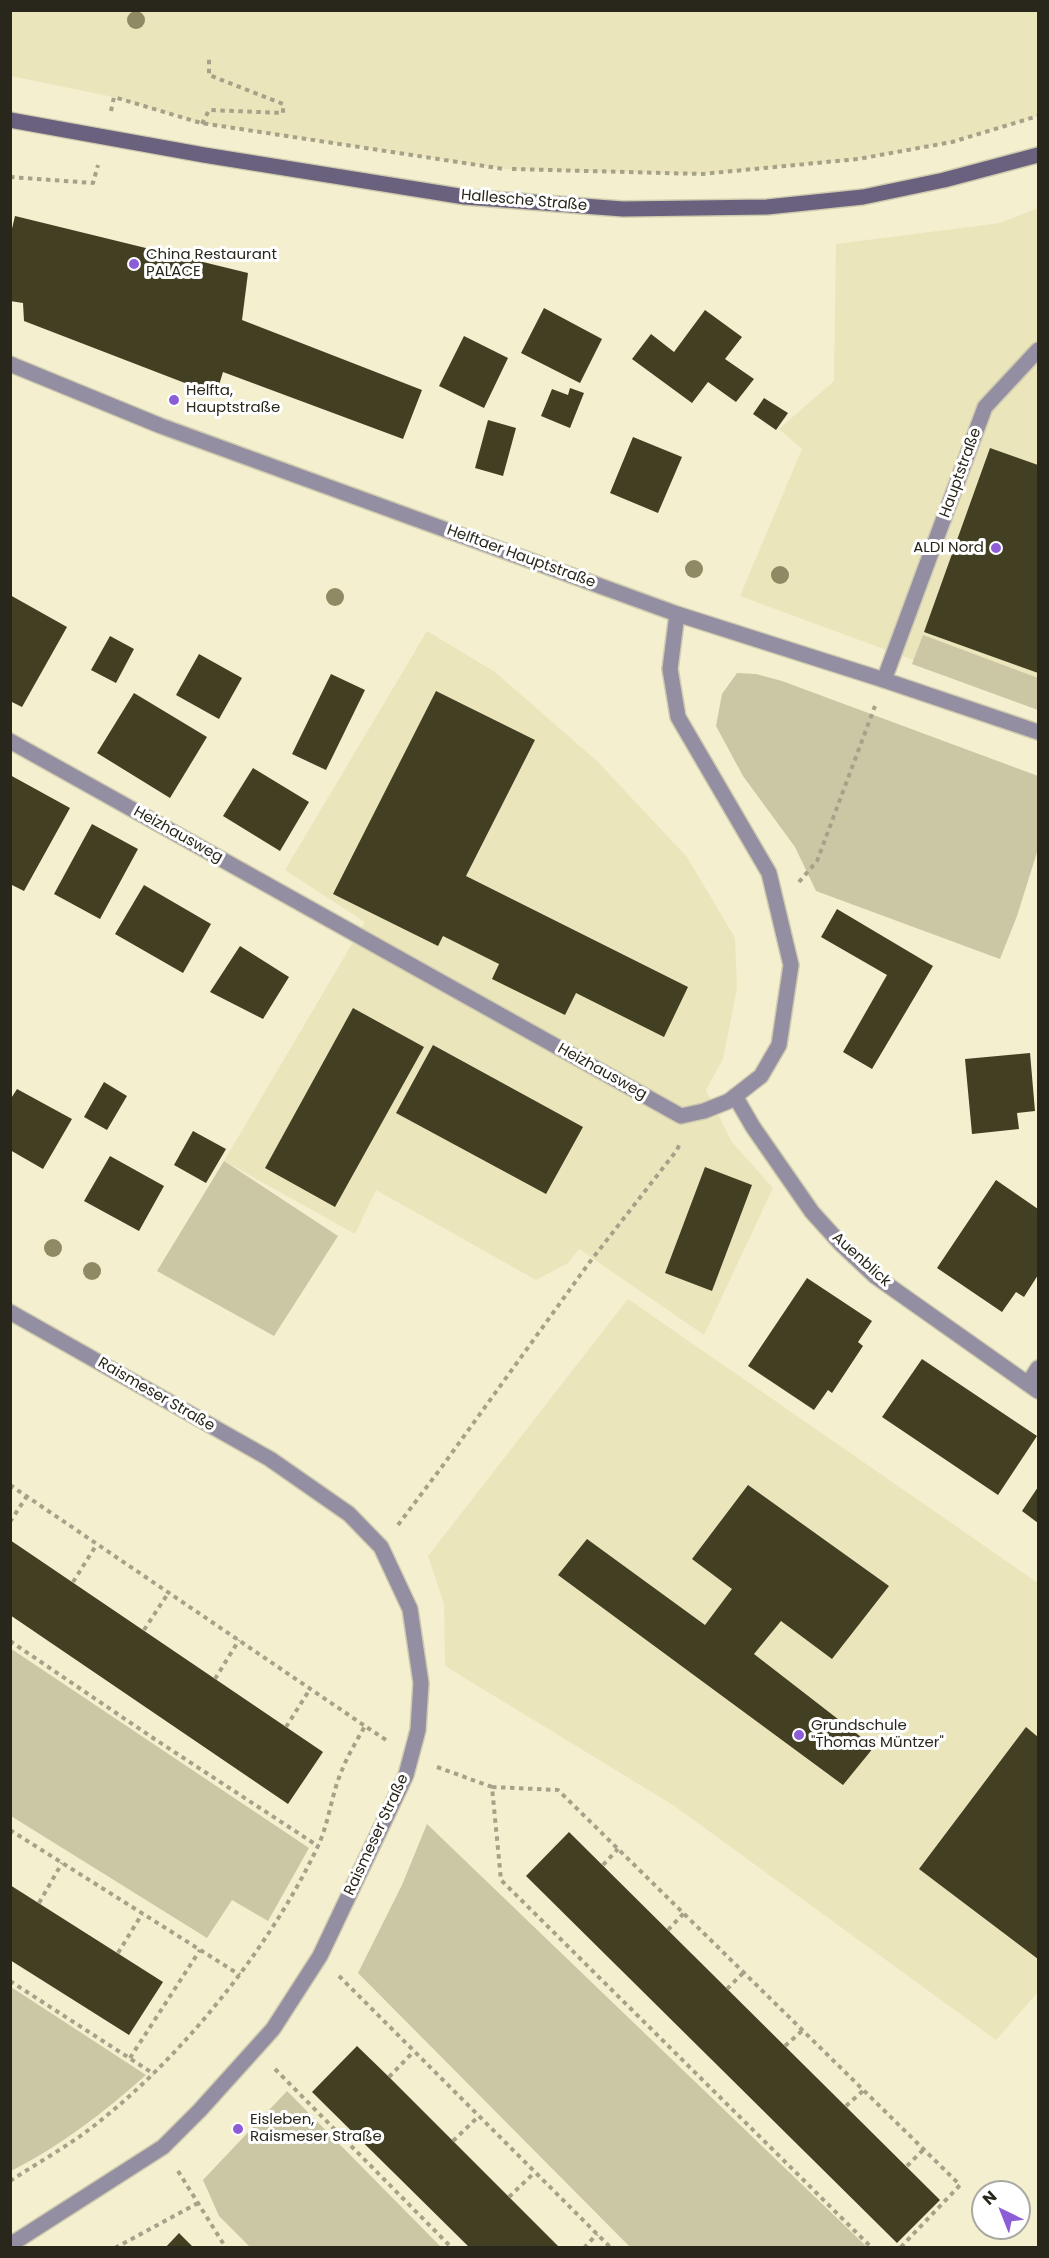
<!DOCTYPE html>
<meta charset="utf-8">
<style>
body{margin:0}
#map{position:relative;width:1049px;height:2258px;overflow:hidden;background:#f4efce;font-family:Poppins,sans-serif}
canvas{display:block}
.frame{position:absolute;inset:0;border:12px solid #29271b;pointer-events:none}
.north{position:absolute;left:971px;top:2180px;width:60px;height:60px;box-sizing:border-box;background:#fff;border:2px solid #a9a9a4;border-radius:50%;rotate:317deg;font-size:16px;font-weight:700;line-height:24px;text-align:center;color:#29271b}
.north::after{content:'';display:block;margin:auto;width:21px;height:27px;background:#8d5dd7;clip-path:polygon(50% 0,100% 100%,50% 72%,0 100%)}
</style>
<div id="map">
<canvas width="1049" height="2258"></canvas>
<div class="frame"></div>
<div class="north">N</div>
</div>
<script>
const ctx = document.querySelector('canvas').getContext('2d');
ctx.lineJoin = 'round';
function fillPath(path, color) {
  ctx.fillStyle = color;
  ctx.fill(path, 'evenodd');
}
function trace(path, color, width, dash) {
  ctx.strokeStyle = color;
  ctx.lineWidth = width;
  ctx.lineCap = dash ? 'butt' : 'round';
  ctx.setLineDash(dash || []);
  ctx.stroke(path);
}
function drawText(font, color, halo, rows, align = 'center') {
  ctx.font = font + ' Poppins,sans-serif';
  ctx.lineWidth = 6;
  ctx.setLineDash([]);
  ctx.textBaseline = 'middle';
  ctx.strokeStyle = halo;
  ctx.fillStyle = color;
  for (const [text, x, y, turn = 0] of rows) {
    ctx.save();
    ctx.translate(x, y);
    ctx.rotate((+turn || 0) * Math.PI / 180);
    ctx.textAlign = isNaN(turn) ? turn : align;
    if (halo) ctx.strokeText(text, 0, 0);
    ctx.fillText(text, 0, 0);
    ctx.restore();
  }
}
fillPath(new Path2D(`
 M11 10 1038 11V116L952 142 858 159 702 174 505 169 201 123 113 97 11 76Z
 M1038 208V706L740 596 802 449 779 429 834 381 836 244 1000 223Z
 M427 631 495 672 597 761 687 857 735 938 737 988 723 1059 706 1090 732 1142 773 1188 704 1335 579 1249 568 1263 536 1280 376 1190 355 1234 224 1161 365 922 285 870Z
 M628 1299 1038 1583V1992L996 2040 673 1805 445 1666 444 1604 428 1556Z`), '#ebe5bc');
fillPath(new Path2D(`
 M923 635 1038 678V710L912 664Z
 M737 673 756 674 782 681 1038 776V849L1017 916 1000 959 816 891 795 847 743 776 716 726 722 694Z
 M224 1161 338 1236 274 1336 157 1271Z
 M10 1648 309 1848 268 1921 232 1900 207 1938 11 1816Z
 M427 1824 867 2247H630L358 1973 402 1885Z
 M11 1987 146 2075C103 2113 62 2145 11 2171Z
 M287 2091 441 2247H250L219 2216 203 2180Z`), '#cbc6a4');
fillPath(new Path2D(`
 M15 216 248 273 242 320 422 390 403 439 223 372 216 395 24 321 23 303 10 301V237Z
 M544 308 602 339 580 383 521 353Z
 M705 310 742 337 725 359 754 379 736 402 708 382 692 403 632 359 651 334 674 352Z
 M464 336 508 358 484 408 439 386Z
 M570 388 584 393 570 428 541 416 552 389 568 395Z
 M764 398 788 413 776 430 753 414Z
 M488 420 516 428 503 476 475 468Z
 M633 437 682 457 658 513 610 493Z
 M990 448 1038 465V673L924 632Z
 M10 595 67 627 22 707 10 701Z
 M110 636 134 649 116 683 91 670Z
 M199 654 242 678 219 719 176 695Z
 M331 674 365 690 326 770 292 754Z
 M436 691 535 740 466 876 688 987 664 1037 576 993 565 1015 492 979 499 964 443 936 438 946 333 894Z
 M134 693 207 737 170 798 97 753Z
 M253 768 309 802 280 851 223 816Z
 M10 775 70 808 24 891 10 884Z
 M92 824 138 849 100 919 54 894Z
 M144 885 211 924 183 973 115 934Z
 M837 909 933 966 872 1069 843 1052 887 975 821 937Z
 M240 946 289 977 263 1019 210 992Z
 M353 1008 424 1047 335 1207 265 1168Z
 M433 1045 583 1127 546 1194 396 1113Z
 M1030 1053 1035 1111 1017 1113 1019 1129 972 1134 965 1059Z
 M104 1082 127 1096 107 1130 84 1117Z
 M17 1089 72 1119 43 1169 10 1150V1100Z
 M193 1131 226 1149 206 1183 174 1165Z
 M110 1156 164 1186 139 1231 84 1201Z
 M705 1167 752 1185 712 1291 665 1273Z
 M996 1180 1038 1209V1275L1024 1297 1016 1292 1002 1312 937 1268Z
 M807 1278 872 1321 858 1342 863 1346 832 1393 828 1390 814 1410 748 1366Z
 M922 1359 1037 1436 998 1495 882 1417Z
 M748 1485 889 1586 832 1659 781 1621 754 1654 874 1747 843 1785 558 1575 587 1539 705 1625 732 1589 692 1559Z
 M1038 1487V1523L1022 1511Z
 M10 1540 323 1752 288 1804 10 1615Z
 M1026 1727 1038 1737V1959L919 1869Z
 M569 1832 940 2200 897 2243 526 1876Z
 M10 1885 163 1982 129 2035 10 1960Z
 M357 2046 389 2077 560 2248H470L312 2092Z
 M179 2233 194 2248H165Z`), '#433f23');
const service = new Path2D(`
 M884 680 985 407 1038 350`);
const minor = new Path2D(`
 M10 364 161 426 677 614 884 680 1038 732
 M10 741 681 1116 704 1111 729 1101 761 1076 779 1045 791 965 769 873 678 717 670 669 677 614
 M735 1096 753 1127 812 1212 841 1244 875 1276 1038 1391
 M10 1312 270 1459 349 1514 381 1547 410 1609 421 1683 418 1730 406 1775 320 1956 273 2029 200 2110 163 2147 10 2245
 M1028 1384 1038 1368`);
const secondary = new Path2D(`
 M10 120 204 155 465 197 623 209 767 207 863 197 944 180 1038 155`);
trace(service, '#cfcbae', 18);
trace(minor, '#cfcbae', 18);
trace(secondary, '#cfcbae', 18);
trace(new Path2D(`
 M111 111 114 97 201 123 504 169
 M202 124 209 110 283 113V104L209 75V59
 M512 169 702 174 858 159 952 142 1038 116
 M10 177 93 183 98 165
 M799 882 817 861 875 706
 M10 1485 365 1726
 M10 1522 27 1496
 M398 1525 441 1468 589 1263 677 1150 680 1143
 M73 1582 97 1544
 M144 1630 169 1592
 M10 1641 153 1738 318 1846
 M215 1679 239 1640
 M286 1727 310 1689
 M437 1767 492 1787 501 1880 872 2248
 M492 1787 558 1790 960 2185 900 2248
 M10 1830 240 1975
 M603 1865 618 1849
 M39 1903 62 1863
 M668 1930 684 1913
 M118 1953 142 1914
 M339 1976 611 2248
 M10 1981 154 2074
 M727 1989 744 1972
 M785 2046 803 2030
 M130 2058 200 1950
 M275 2069 452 2248
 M389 2077 414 2051
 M846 2106 864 2090
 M453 2141 479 2116
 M907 2166 924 2149
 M178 2171 226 2248
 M10 2181C33 2166 57 2152 79 2137 173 2069 268 1952 317 1848 329 1824 331 1795 342 1770 348 1755 357 1740 365 1726L386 1740
 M509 2197 535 2172
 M115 2248 198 2203
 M584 2248 597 2234`), '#a5a289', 4, [4.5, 4.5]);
trace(service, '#948ea3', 15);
trace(minor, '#948ea3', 15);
trace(secondary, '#6a617e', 15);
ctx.fillStyle = '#8f8a63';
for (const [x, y] of [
 [136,20],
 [694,569],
 [780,575],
 [335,597],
 [53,1248],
 [92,1271]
]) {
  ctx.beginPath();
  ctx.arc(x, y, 9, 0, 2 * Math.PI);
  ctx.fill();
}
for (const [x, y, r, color] of [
 [134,264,6,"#8d5dd7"],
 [174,400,6,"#8d5dd7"],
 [996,548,6,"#8d5dd7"],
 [799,1735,6,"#8d5dd7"],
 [238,2129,6,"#8d5dd7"]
]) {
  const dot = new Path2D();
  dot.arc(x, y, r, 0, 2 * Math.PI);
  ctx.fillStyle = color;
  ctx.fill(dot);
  trace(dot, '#fff', 2);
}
drawText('15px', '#29271b', '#fff', [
 ["Hallesche Straße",524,201,5],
 ["Hauptstraße",961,473,-70],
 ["Helftaer Hauptstraße",521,557,20],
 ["Heizhausweg",178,835,29],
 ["Heizhausweg",602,1072,29],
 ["Auenblick",861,1260,42],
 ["Raismeser Straße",156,1395,30],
 ["Raismeser Straße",377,1835,-65]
]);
drawText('15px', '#29271b', '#fff', [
 ["China Restaurant",146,255],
 ["PALACE",146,272],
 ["Helfta,",186,391],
 ["Hauptstraße",186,408],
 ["ALDI Nord",984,548,"right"],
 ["Grundschule",811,1726],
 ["\"Thomas Müntzer\"",811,1743],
 ["Eisleben,",250,2120],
 ["Raismeser Straße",250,2137]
], 'left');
</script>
